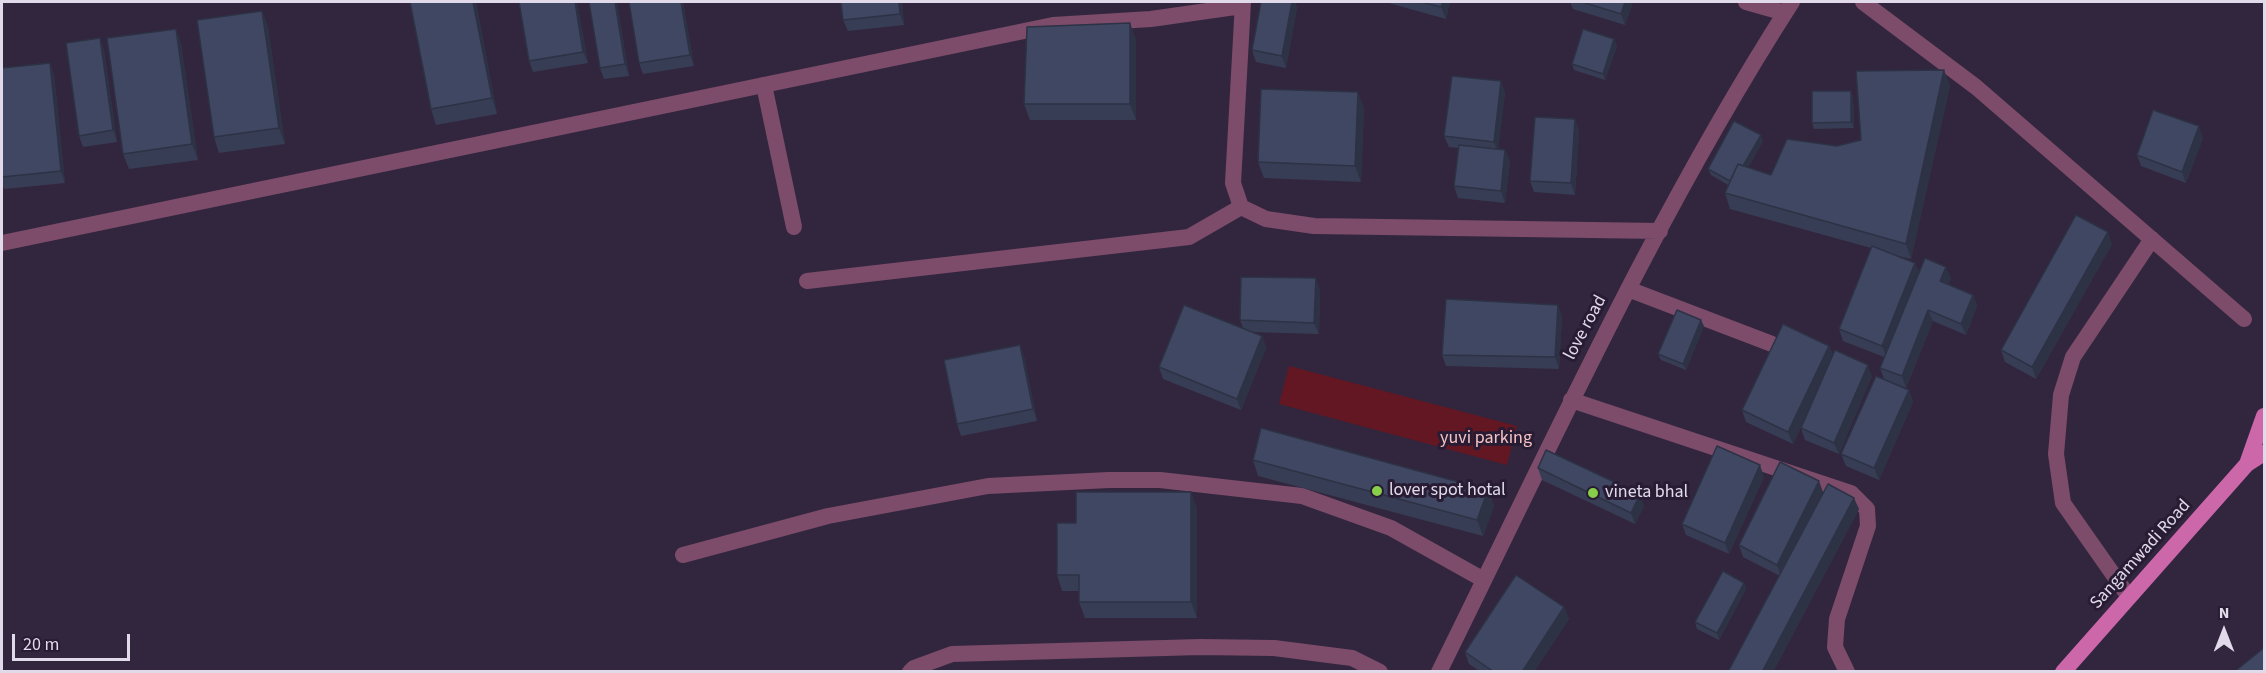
<!DOCTYPE html>
<style>
body{margin:0}
#map{position:relative;width:2266px;height:673px;overflow:hidden;background:#32263e;font-family:"Source Sans 3",sans-serif}
canvas{display:block}
.frame{position:absolute;inset:0;border:3px solid #e1daea;pointer-events:none}
.north{position:absolute;left:2194px;top:601px;width:60px;height:60px;-webkit-text-stroke:4px #281c34;paint-order:stroke;rotate:0deg;font-size:16px;font-weight:700;line-height:24px;text-align:center;color:#e1daea}
.north::after{content:'';display:block;margin:auto;width:21px;height:27px;background:#e1daea;clip-path:polygon(50% 0,100% 100%,50% 72%,0 100%)}
.scale{position:absolute;left:12px;top:634px;width:118px;height:27px;box-sizing:border-box;border:3px solid #e1daea;border-top:0;padding-left:8px;font-size:18px;line-height:21px;white-space:nowrap;color:#e1daea;-webkit-text-stroke:4px #281c34;paint-order:stroke}
</style>
<div id="map">
<canvas width="2266" height="673"></canvas>
<div class="frame"></div>
<div class="north">N</div>
<div class="scale">20 m</div>
</div>
<script>
const ctx = document.querySelector('canvas').getContext('2d');
ctx.lineJoin = 'round';
function fillPath(path, color) {
  ctx.fillStyle = color;
  ctx.fill(path, 'evenodd');
}
function trace(path, color, width, dash) {
  ctx.strokeStyle = color;
  ctx.lineWidth = width;
  ctx.lineCap = dash ? 'butt' : 'round';
  ctx.setLineDash(dash || []);
  ctx.stroke(path);
}
function drawText(font, color, halo, rows, align = 'center') {
  ctx.font = font + ' "Source Sans 3",sans-serif';
  ctx.lineWidth = 6;
  ctx.setLineDash([]);
  ctx.textBaseline = 'middle';
  ctx.strokeStyle = halo;
  ctx.fillStyle = color;
  for (const [text, x, y, turn = 0] of rows) {
    ctx.save();
    ctx.translate(x, y);
    ctx.rotate((+turn || 0) * Math.PI / 180);
    ctx.textAlign = isNaN(turn) ? turn : align;
    if (halo) ctx.strokeText(text, 0, 0);
    ctx.fillText(text, 0, 0);
    ctx.restore();
  }
}
fillPath(new Path2D(`
 M1289 366 1517 426 1507 465 1279 404Z`), '#621722');
trace(new Path2D(`
 M764 85 794 227
 M807 281 1189 237 1241 207`), '#7d4c6b', 16);
trace(new Path2D(`
 M1243 2 1233 183 1241 207 1266 219 1314 226 1660 231
 M1746 2 1785 13
 M1863 2 1976 87 2244 319
 M2 243 1053 25 1151 19 1242 6
 M1628 289 1772 344
 M1571 400 1851 493 1867 509 1868 526 1837 619 1835 647 1847 672
 M683 555 828 516 988 486 1109 480H1160L1302 496 1391 528 1484 580
 M2129 597 2063 503 2056 454 2061 395 2073 357 2152 239
 M910 672 914 668 952 654 1200 647 1274 648 1352 658 1380 672
 M1439 672C1551 446 1655 215 1792 2`), '#7d4c6b', 16);
trace(new Path2D(`
 M2247 464 2264 416
 M2063 672 2247 464 2264 453`), '#cc67aa', 16);
fillPath(new Path2D(`
 M476 2 497 114 436 125 431 109Z
 M577 2 588 63 533 72 529 61Z
 M617 2 629 76 604 79 600 68Z
 M683 2 694 66 643 74 639 63Z
 M841 2H902L904 25 848 31 843 20Z
 M912 2H931L912 3Z
 M1261 2H1295L1297 8 1286 68 1256 62 1252 50Z
 M1385 2H1450L1446 19Z
 M1570 2H1633L1625 25 1573 9Z
 M262 11 268 27 285 144 219 153 214 137Z
 M176 29 181 44 198 160 129 169 123 154Z
 M1136 39V120H1030L1024 104Z
 M1614 39 1617 46 1605 80 1574 70 1572 64Z
 M104 50 117 142 83 147 79 136Z
 M2 68 54 75 65 183 4 189 2 183Z
 M1501 81 1505 93 1498 149 1505 150 1510 162 1505 203 1458 198 1454 186 1458 148 1449 147 1444 136Z
 M1950 86 1911 259 1894 255 1915 263 1919 273 1951 278 1948 284 1973 295 1977 306 1966 335 1933 321 1906 388 1888 381 1909 390 1913 402 1879 480 1846 466 1841 454 1884 379 1880 368 1884 357 1843 341 1839 329 1871 248 1730 209 1725 193 1728 185 1711 175 1708 169 1763 141 1748 168 1771 175 1837 146 1861 140Z
 M1853 97 1854 128 1814 129 1812 123Z
 M1364 108 1361 182 1264 178 1258 162Z
 M1575 119 1579 131 1575 195 1534 192 1530 181Z
 M2203 138 2186 183 2141 166 2137 155Z
 M2112 244 2036 379 2005 362 2001 350Z
 M1320 289 1319 334 1251 332 1262 336 1266 348 1241 410 1163 379 1159 367 1243 328 1240 320Z
 M1562 316 1559 369 1446 366 1442 355Z
 M1704 326 1686 370 1661 360 1658 354Z
 M1829 346 1833 355 1872 376 1839 454 1805 440 1801 428 1810 408 1793 444 1746 422 1742 410Z
 M1024 357 1037 421 961 436 957 424Z
 M1253 460 1488 490 1494 506 1483 536 1258 476Z
 M1538 468 1644 506 1635 524 1542 480Z
 M1764 477 1729 554 1686 535 1682 524Z
 M1823 492 1814 511 1859 509 1773 672H1730L1729 670 1780 576 1743 557 1739 545Z
 M1197 508V618H1085L1079 602V591H1062L1057 575 1076 523Z
 M1744 583 1746 589 1719 640 1697 629 1695 622Z
 M1564 607 1569 619 1534 672H1481L1469 664 1465 652Z`), '#373d54');
fillPath(new Path2D(`
 M473 2H476L497 114 492 98Z
 M575 2H577L588 63 583 52Z
 M615 2H617L629 76 625 64Z
 M681 2H683L694 66 690 55Z
 M899 2H902L904 25 900 14Z
 M1292 2H1295L1297 8 1286 68 1282 56Z
 M1443 2H1450L1446 19 1441 7Z
 M1625 2H1633L1625 25 1621 14Z
 M262 11 268 27 285 144 279 128Z
 M1130 23 1136 39V120L1130 104Z
 M176 29 181 44 198 160 192 144Z
 M100 38 104 50 117 142 113 130Z
 M1614 39 1617 46 1605 80 1603 74Z
 M50 63 54 75 65 183 61 171Z
 M1944 70 1950 86 1911 259 1906 244Z
 M1501 81 1505 93 1498 153 1494 142Z
 M1851 91 1853 97 1854 128 1851 122Z
 M1358 92 1364 108 1361 182 1355 166Z
 M1575 119 1579 131 1575 195 1571 183Z
 M2199 126 2203 138 2186 183 2182 172Z
 M1761 135 1763 141 1736 190 1734 183Z
 M1505 150 1510 162 1505 203 1501 191Z
 M2108 232 2112 244 2036 379 2032 367Z
 M1915 263 1920 274 1887 358 1882 346Z
 M1946 267 1951 278 1944 293 1940 281Z
 M1316 278 1320 289 1319 334 1314 323Z
 M1973 295 1977 306 1966 335 1961 324Z
 M1558 305 1562 316 1559 369 1555 357Z
 M1928 310 1933 321 1906 388 1902 376Z
 M1701 320 1704 326 1686 370 1683 364Z
 M1262 336 1266 348 1241 410 1237 399Z
 M1020 345 1024 357 1037 421 1033 409Z
 M1829 346 1834 358 1793 444 1788 432Z
 M1868 365 1872 376 1839 454 1834 443Z
 M1909 390 1913 402 1879 480 1874 468Z
 M1760 465 1764 477 1729 554 1725 543Z
 M1819 481 1823 492 1781 576 1777 565Z
 M1488 490 1494 506 1483 536 1477 520Z
 M1191 492 1197 508V618L1191 602Z
 M1640 494 1644 506 1635 524 1631 513Z
 M1854 498 1859 509 1773 672H1762Z
 M1744 583 1746 589 1719 640 1717 633Z
 M1564 607 1569 619 1534 672H1522Z`), '#2d3245');
const building = new Path2D(`
 M410 2H473L492 98 431 109Z
 M519 2H575L583 52 529 61Z
 M589 2H615L625 64 600 68Z
 M629 2H681L690 55 639 63Z
 M841 2H899L900 14 843 20Z
 M1261 2H1292L1282 56 1252 50Z
 M1421 2H1443L1441 7Z
 M1582 2H1625L1621 14Z
 M262 11 279 128 214 137 197 20Z
 M1130 23V104H1024L1027 27Z
 M176 29 192 144 123 154 107 38Z
 M1583 29 1614 39 1603 74 1572 64Z
 M100 38 113 130 79 136 66 43Z
 M50 63 61 171 2 177V68Z
 M1944 70 1906 244 1725 193 1738 164 1771 175 1787 139 1837 146 1861 140 1856 71Z
 M1452 76 1501 81 1494 142 1444 136Z
 M1261 89 1358 92 1355 166 1258 162Z
 M1812 91H1851V122L1812 123Z
 M2153 110 2199 126 2182 172 2137 155Z
 M1535 117 1575 119 1571 183 1530 181Z
 M1734 121 1761 135 1743 166 1738 164 1730 181 1708 169Z
 M1459 145 1505 150 1501 191 1454 186Z
 M2076 215 2108 232 2032 367 2001 350Z
 M1872 246 1915 263 1882 346 1839 329Z
 M1925 258 1946 267 1940 281 1973 295 1961 324 1928 310 1902 376 1880 368Z
 M1241 277 1316 278 1314 323 1240 320Z
 M1446 299 1558 305 1555 357 1442 355Z
 M1184 305 1262 336 1237 399 1159 367Z
 M1677 310 1701 320 1683 364 1658 354Z
 M1783 324 1829 346 1788 432 1742 410Z
 M1020 345 1033 409 957 424 944 360Z
 M1835 350 1868 365 1834 443 1801 428Z
 M1876 376 1909 390 1874 468 1841 454Z
 M1261 428 1488 490 1477 520 1253 460Z
 M1717 446 1760 465 1725 543 1682 524Z
 M1546 450 1640 494 1631 513 1538 468Z
 M1780 462 1819 481 1777 565 1739 545Z
 M1828 484 1854 498 1762 672H1731L1729 670Z
 M1076 492H1191V602H1079V575H1057V523H1076Z
 M1723 571 1744 583 1717 633 1695 622Z
 M1516 575 1564 607 1522 672H1494L1465 652Z
 M2265 647V672H2234Z`);
fillPath(building, '#404762');
trace(building, '#2d3245', 1.5);
for (const [x, y, r, color] of [
 [1377,491,6,"#88cf49"],
 [1593,493,6,"#88cf49"]
]) {
  const dot = new Path2D();
  dot.arc(x, y, r, 0, 2 * Math.PI);
  ctx.fillStyle = color;
  ctx.fill(dot);
  trace(dot, '#281c34', 2);
}
drawText('18px', '#e1daea', '#281c34', [
 ["love road",1586,328,-62],
 ["Sangamwadi Road",2141,555,-48]
]);
drawText('18px', '#f5c2c3', '#281c34', [
 ["yuvi parking",1486,439]
]);
drawText('18px', '#e1daea', '#281c34', [
 ["lover spot hotal",1389,491],
 ["vineta bhal",1605,493]
], 'left');
</script>
